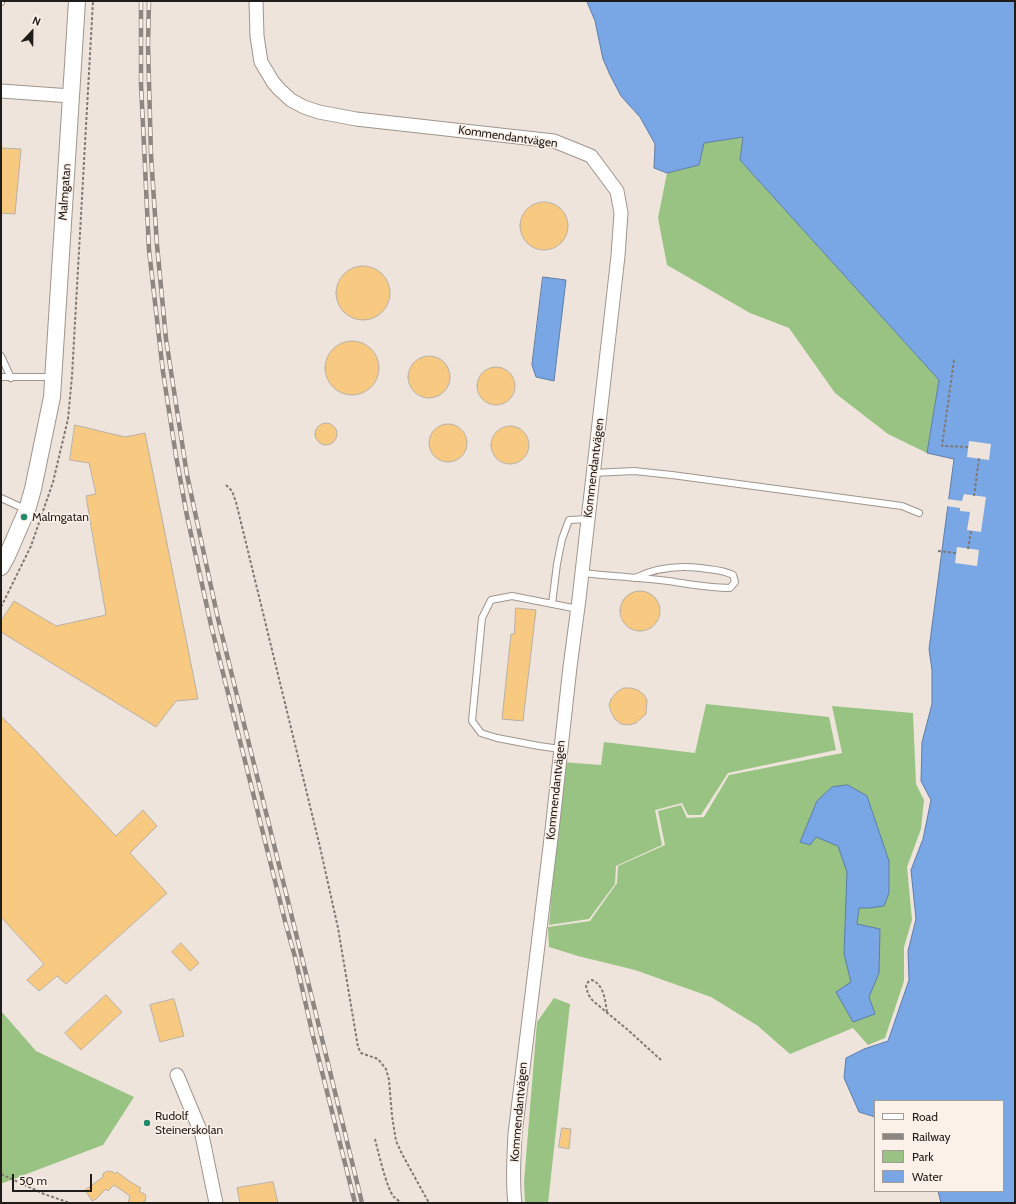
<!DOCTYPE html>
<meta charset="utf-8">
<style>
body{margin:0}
#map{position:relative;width:1016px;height:1204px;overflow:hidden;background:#efe4dc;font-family:Cabin,sans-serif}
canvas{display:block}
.frame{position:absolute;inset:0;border:2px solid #201c19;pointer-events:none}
.legend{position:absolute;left:874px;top:1100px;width:130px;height:92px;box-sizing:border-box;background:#fcf1e9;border:1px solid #a49c96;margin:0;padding:5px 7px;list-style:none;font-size:12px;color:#201c19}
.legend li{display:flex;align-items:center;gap:8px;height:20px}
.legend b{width:20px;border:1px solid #a49c96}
.north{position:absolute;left:12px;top:12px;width:40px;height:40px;-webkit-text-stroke:3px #fcf1e9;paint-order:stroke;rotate:22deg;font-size:11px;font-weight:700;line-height:16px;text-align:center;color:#201c19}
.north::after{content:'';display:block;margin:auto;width:14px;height:18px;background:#201c19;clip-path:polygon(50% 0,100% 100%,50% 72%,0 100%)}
.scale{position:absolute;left:12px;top:1174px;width:80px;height:18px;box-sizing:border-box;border:2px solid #201c19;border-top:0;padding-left:5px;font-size:12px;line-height:14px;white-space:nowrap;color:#201c19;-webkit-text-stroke:3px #fcf1e9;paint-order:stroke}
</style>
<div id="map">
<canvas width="1016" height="1204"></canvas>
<div class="frame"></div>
<ul class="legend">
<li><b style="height:5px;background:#fff"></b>Road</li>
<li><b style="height:5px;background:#8e8681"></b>Railway</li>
<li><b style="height:11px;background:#99c382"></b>Park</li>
<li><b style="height:11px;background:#79a6e5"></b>Water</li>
</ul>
<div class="north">N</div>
<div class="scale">50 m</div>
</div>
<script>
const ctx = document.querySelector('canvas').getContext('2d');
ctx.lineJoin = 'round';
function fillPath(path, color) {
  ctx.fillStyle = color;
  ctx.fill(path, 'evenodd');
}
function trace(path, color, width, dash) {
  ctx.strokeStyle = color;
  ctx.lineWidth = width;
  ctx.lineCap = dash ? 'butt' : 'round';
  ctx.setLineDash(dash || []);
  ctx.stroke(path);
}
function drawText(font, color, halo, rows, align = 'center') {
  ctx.font = font + ' Cabin,sans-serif';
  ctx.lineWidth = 3;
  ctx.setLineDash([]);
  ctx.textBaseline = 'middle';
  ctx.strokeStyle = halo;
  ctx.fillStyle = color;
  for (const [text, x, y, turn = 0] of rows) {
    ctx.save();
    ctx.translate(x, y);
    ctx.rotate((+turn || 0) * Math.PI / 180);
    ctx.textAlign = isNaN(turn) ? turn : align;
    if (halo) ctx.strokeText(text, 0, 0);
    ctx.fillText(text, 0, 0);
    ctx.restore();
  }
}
fillPath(new Path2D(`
 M743 137 740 160 939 380 927 453 888 434 835 393 789 328 750 313 667 265 658 218 667 173 699 165 703 143Z
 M706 704 829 717 836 750 728 773 701 815H688L682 803 655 810 662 845 616 866 615 884 589 919 549 925 562 762 601 765 604 742 695 753Z
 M832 706 913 713 916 784 924 800 921 829 907 867 912 920 904 947V981L885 1038 868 1045 853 1028 790 1054 758 1026 711 997 635 970 578 956 549 947 548 927 590 921 617 883 618 866 665 845 658 811 681 805 687 818 704 817 729 775 842 753Z
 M554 998 570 1004 548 1203H525L524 1182 537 1022Z
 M1 1011 36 1051 134 1097 103 1145 3 1183 1 1182Z`), '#99c382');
const water = new Path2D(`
 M587 1H1015V1203H941L938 1191H1003V1101H875V1117L859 1112 844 1078 846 1058 864 1049 888 1041 909 980 908 951 916 919 911 870 923 839 931 800 921 781 922 742 932 704V670L929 649 954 459 927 453 939 380 740 160 743 137 704 143 699 165 667 173 654 168 655 144 640 117 621 96 610 75 603 59 595 21Z
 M543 277 566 280 554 381 536 377 532 365Z
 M848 785 867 796 889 861V893L884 906 870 908H859L857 924 880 929 879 973 869 997 875 1014 853 1022 836 992 851 982 844 954 847 872 838 846 816 837 810 845 800 842 817 801 832 787Z`);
fillPath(water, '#79a6e5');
trace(water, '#5e7da8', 1);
fillPath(new Path2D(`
 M969 441 991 444 989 460 967 457Z
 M964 494 986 497 981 532 967 530 970 512 960 511V508L946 506 947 499 962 501Z
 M957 547 979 550 977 566 955 563Z`), '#efe4dc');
const building = new Path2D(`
 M1 148 21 149 15 214 1 213Z
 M520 226a24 24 0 1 1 48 0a24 24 0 1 1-48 0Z
 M336 293a27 27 0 1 1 54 0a27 27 0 1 1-54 0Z
 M325 368a27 27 0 1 1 54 0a27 27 0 1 1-54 0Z
 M408 377a21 21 0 1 1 42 0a21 21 0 1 1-42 0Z
 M477 386a19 19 0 1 1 38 0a19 19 0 1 1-38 0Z
 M315 434a11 11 0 1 1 22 0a11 11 0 1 1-22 0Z
 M429 443a19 19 0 1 1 38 0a19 19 0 1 1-38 0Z
 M75 425 125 437 145 433 198 699 176 701 156 727 1 632V621L14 601 56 626 106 615 86 496 96 494 89 463 70 460Z
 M491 445a19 19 0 1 1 38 0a19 19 0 1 1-38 0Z
 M620 611a20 20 0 1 1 40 0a20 20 0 1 1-40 0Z
 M516 608 536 610 523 721 502 719 511 634H514Z
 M624 688H631L638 690 644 695 647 700 646 714 636 723 629 725 621 724 615 719 611 712 609 705 611 699 617 692Z
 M1 716 37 752 116 836 143 810 157 826 130 853 167 893 66 984 57 976 39 991 27 980 44 964 1 917Z
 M181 943 199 963 190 971 172 952Z
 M106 995 122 1012 81 1050 65 1033Z
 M174 999 184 1036 160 1042 150 1005Z
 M562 1128 571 1129 569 1149 559 1147Z
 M108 1171 109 1172 112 1171 115 1174 117 1172 129 1181 141 1188 139 1191 146 1195 145 1202H143L142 1203H128L130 1196 114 1185 108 1191 106 1189 96 1199 92 1201 85 1190 103 1177V1174Z
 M273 1182 278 1203H240L237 1188Z`);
fillPath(building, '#f8ca81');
trace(building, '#b7b0a6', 1);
const service = new Path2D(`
 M1 2V1
 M1 356 11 378
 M1 377H53
 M593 473 634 471 672 475 902 506 919 513
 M1 498 27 510
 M582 573C611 576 640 578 668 581 689 584 709 588 730 588L735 582 733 575C725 571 717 570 708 569 683 565 659 566 635 578
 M552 604 557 564 562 539 569 520 588 519
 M560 749 539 746 497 738 481 733 472 721 482 618 491 600 512 596 578 609`);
const minor = new Path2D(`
 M256 1 257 36 261 62 273 82 279 89 291 100 304 107 319 112 356 119 554 141 591 156 617 191 621 213 618 256 579 599 570 667 552 830 515 1134C514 1157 512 1180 515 1203
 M1 91 71 96
 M177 1075 202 1135 216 1203`);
const tertiary = new Path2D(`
 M1 567 7 556 27 510 33 489 52 397 77 1`);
trace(service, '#9f958d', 8);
trace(minor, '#9f958d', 15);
trace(tertiary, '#9f958d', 18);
trace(new Path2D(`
 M954 360 942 446 968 447
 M226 485 232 491 236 502 320 847 338 928 358 1047 361 1053 378 1059 386 1069 389 1080 392 1116 396 1141 402 1154 429 1203
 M974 496 979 458
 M968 549 971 531
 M938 551 956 553
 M1 607 31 546 53 482 68 419 72 376 93 1
 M607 1012C605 1000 604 985 592 980L588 982 586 986 588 994 593 1001 628 1030 661 1060
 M375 1139C378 1151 387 1190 394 1197 396 1199 399 1201 402 1203
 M1 1174 44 1194 70 1203`), '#807973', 2, [3, 2]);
trace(service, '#fff', 6);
trace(minor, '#fff', 13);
trace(tertiary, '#fff', 16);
const rail = new Path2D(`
 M141 1V84L149 250 163 372 176 456 187 516 211 625 286 925 295 957 313 1036 355 1203
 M149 1 148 45 151 155 157 245 166 339 187 475 218 619 314 1006 362 1203`);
trace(rail, '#8e8681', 4.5);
trace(rail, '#fcf1e9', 3, [9]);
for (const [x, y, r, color] of [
 [24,517,4,"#218c6b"],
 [147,1123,4,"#218c6b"]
]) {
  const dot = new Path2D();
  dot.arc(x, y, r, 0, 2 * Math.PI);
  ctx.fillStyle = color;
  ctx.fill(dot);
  trace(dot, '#fcf1e9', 1.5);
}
drawText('12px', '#201c19', '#fcf1e9', [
 ["Kommendantvägen",508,137,8],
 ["Malmgatan",65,192,-86],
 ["Kommendantvägen",594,468,-83],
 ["Kommendantvägen",556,790,-84],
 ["Kommendantvägen",519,1112,-85]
]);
drawText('12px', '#201c19', '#fcf1e9', [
 ["Malmgatan",32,517],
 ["Rudolf",155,1116],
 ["Steinerskolan",155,1130]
], 'left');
</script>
